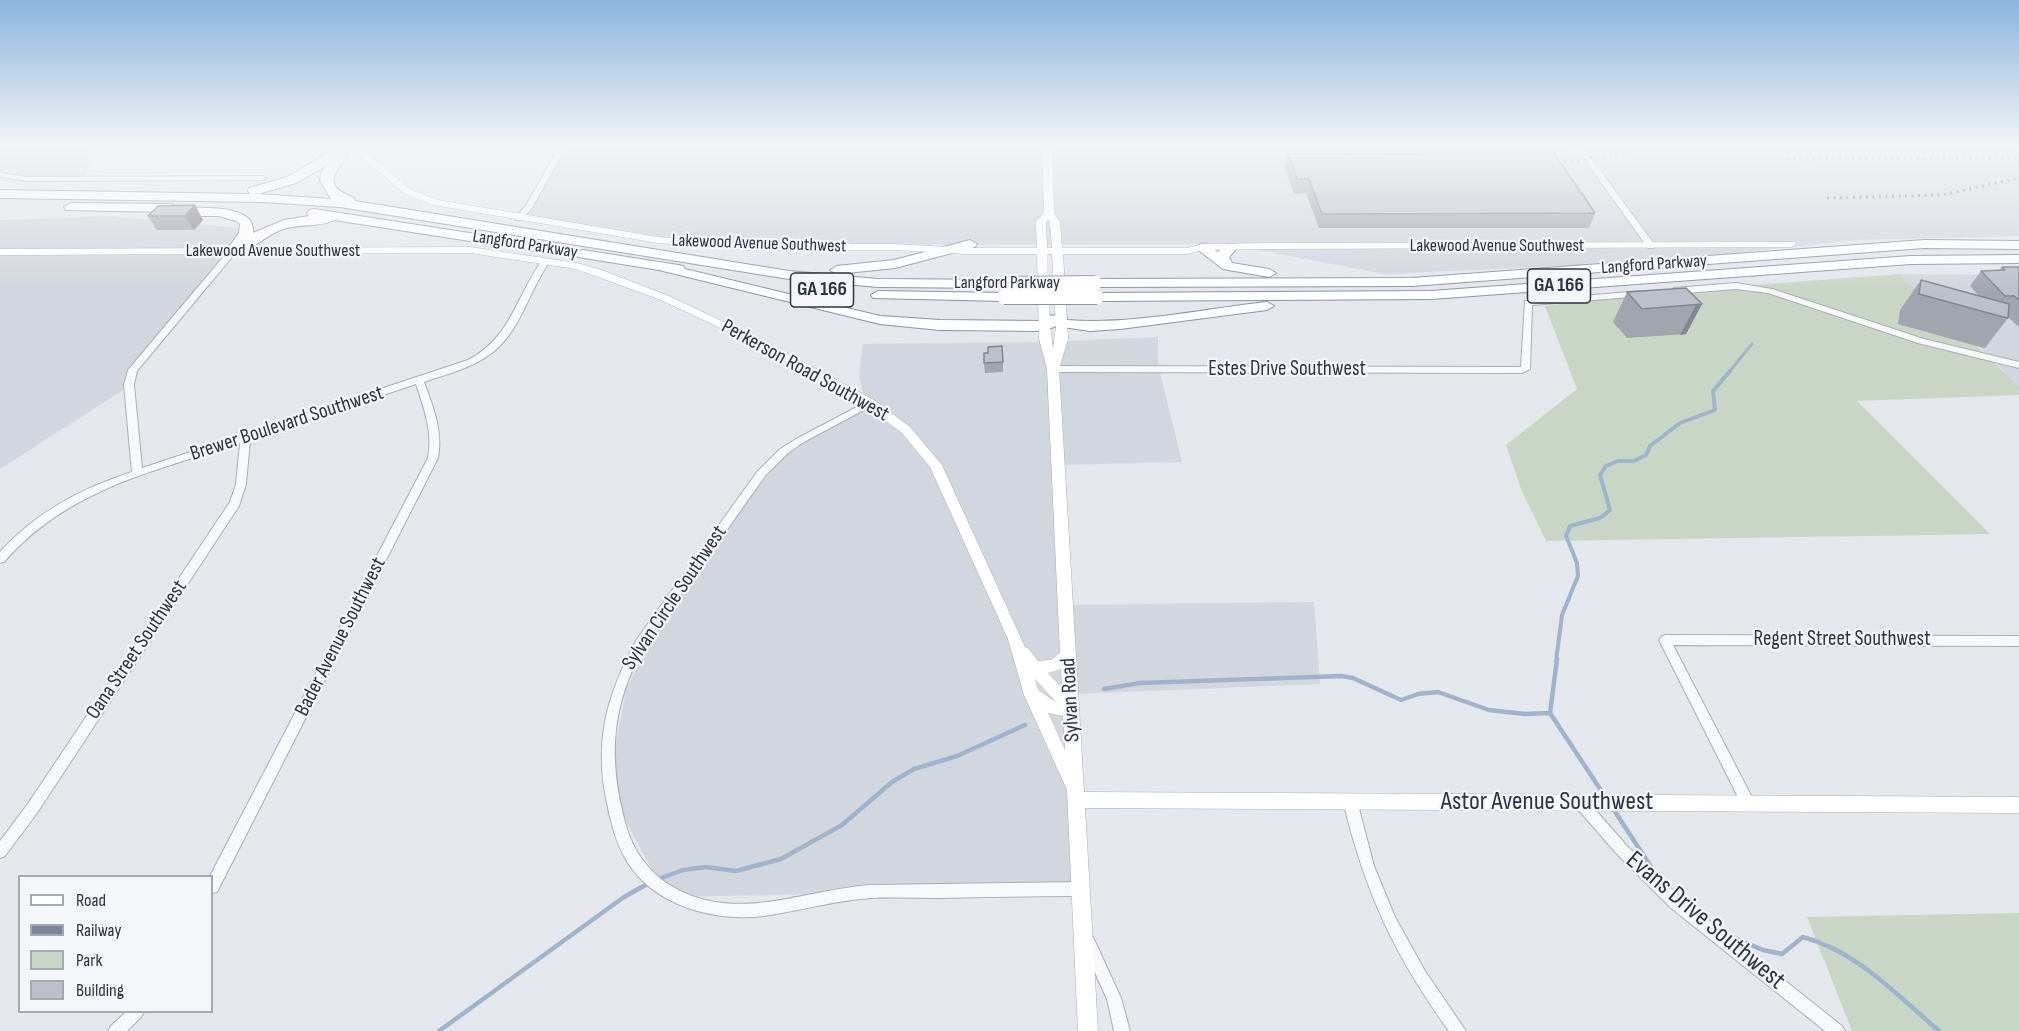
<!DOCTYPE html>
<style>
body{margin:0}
#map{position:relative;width:2019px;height:1031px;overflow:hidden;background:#e4e7ec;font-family:"Sofia Sans Condensed",sans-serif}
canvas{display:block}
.legend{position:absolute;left:18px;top:875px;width:195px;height:138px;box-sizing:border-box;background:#f4f6f9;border:2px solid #a4a8b1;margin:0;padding:8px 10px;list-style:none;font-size:18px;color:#2b3445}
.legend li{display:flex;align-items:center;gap:12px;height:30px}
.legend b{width:30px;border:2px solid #a4a8b1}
</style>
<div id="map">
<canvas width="2019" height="1031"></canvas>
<ul class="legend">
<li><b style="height:8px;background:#fff"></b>Road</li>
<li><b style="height:8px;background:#7d8696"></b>Railway</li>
<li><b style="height:16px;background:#c9d6c5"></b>Park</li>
<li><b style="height:16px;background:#bbc0ca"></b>Building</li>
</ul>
</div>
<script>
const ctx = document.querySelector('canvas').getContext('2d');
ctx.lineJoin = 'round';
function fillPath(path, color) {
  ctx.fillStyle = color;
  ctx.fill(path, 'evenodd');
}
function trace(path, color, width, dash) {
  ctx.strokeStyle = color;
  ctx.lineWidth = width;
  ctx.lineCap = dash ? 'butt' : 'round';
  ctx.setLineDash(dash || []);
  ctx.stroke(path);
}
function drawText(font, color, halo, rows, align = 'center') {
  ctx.font = font + ' "Sofia Sans Condensed",sans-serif';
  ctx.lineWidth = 4.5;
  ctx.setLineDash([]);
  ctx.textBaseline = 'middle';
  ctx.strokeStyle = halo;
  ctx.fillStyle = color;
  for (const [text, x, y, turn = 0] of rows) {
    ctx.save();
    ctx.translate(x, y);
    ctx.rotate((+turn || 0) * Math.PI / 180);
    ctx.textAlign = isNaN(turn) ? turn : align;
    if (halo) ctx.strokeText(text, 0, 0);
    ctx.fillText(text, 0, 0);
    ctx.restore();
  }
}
fillPath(new Path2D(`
 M0 147H95L84 181 37 183 0 181Z
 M566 147H2019V236L1855 240 1652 262 1385 274 1226 244 684 245 526 216Z
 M110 216 250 229 152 346 131 385 0 469V220Z
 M1900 274 2019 275V386L1959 327Z
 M1158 337V365L1182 462 1057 465 1066 605 1314 602 1320 684 1073 694 1087 889 667 897 608 789 626 689 695 558 789 451 867 409 859 376 863 344 1047 342Z`), '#d2d6de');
fillPath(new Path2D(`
 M1900 274 2019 386V395L1857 401 1990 534 1546 541 1521 489 1506 445 1577 389 1545 306 1663 292Z
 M2019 913V1031H1852L1807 917Z`), '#c9d6c5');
trace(new Path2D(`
 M1729 372 1752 344`), '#9fb4cc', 3);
trace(new Path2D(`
 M1556 661 1562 615 1578 576 1577 563 1566 536 1570 526 1600 518 1610 510 1600 475 1606 466 1618 461H1634L1646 455 1650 446 1680 423 1715 410 1713 391 1730 371`), '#9fb4cc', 4);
trace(new Path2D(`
 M1557 659 1550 713 1606 798
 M1104 689 1140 683 1341 676 1353 678 1401 700 1418 694 1438 692 1489 710 1525 714 1550 713
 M1612 807 1657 876
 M656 880 683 870 706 867 736 871 781 859 842 825 892 782 914 769 957 756 1025 725
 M1723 933 1763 950 1782 954 1803 937C1857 951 1898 996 1939 1031
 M439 1031 624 897 649 883`), '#9fb4cc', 4.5);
const street = new Path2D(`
 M559 147H566L532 208 521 220H515L514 218 525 207Z
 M1576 147H1583L1654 244V248H1648Z
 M0 173 28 177 263 176 267 178 263 180 28 181 0 177Z
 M230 249H233L237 251 137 371 134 385 142 468 468 360C511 338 516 296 543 259H549L550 261C529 290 520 334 489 355 470 369 446 374 424 382 433 407 443 430 438 458L217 892 212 893V876H210L428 458C433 431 424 409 416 384L250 440 246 484 239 506 37 813 5 856 0 858V841L27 805 230 502 236 484 240 443C152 472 68 489 4 562L0 563V552C36 512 82 488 132 472L124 385 128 370Z
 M1736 283 1772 289 1924 339 2019 362V368L1918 343 1768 293 1736 289 1674 294 1670 291 1674 288Z
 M1640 291 1644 294 1643 296 1532 305 1530 369 1522 373 1053 372 1048 369 1053 366 1521 367 1525 301Z
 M870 400 875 403 873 405 802 443 788 453 765 476C738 514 712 551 686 588 672 607 656 627 644 647 611 706 608 758 625 822 636 865 667 892 710 901 764 912 818 888 872 885L1080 882 1085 884 1087 889 1085 894 1080 896C1033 896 986 897 940 898 917 898 894 897 872 898 835 900 800 911 764 916 716 922 656 907 628 863 617 846 612 827 608 808 593 743 606 696 637 639L757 472 780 449 796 439Z
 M1665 635 2019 636V646L1673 645 1755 803 1753 807 1748 809 1743 807 1659 640 1661 637Z
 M1350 795 1355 797 1357 801 1374 866 1395 917 1425 971 1466 1031H1449C1394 955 1365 892 1343 801L1345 797Z
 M1581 797 1586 799 1626 845 1681 898 1842 1026 1845 1031H1825L1671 908 1616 853 1576 807 1574 803 1576 799Z
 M1088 935 1093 937 1121 998 1130 1031H1114L1107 999 1081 942 1083 937Z
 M126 1012H144L141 1017 127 1031H108L111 1026Z`);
const secondary = new Path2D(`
 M350 147H360L411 190 438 200 658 237 748 244H894L966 248H1037L1036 222 1044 213 1042 147H1052L1054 213 1060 222 1062 248H1188L1203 244 1274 243 1795 242 1796 244 1791 247 1274 249 1203 250 1188 254H1063L1068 339 1059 369 1084 792 2019 797V813L1085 808 1098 1031H1078L1067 790 1024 695 1008 639 930 467 902 433 866 406 752 343 661 300 576 269 470 253 0 255V249L470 247 577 263 599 269 669 296 760 339 874 400 910 427 942 465 1025 647 1029 649 1038 661 1051 660 1060 653 1047 369 1039 339 1037 254H966L894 250H748L658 243 433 205 405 194ZM1048 220 1050 222 1052 248H1047L1046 222ZM1047 254H1052L1056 326 1053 349 1050 326ZM1061 669 1062 688 1048 673ZM1035 679 1056 702 1038 690ZM1048 713 1063 716 1065 750Z`);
const highway = new Path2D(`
 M338 147H353L345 154 347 156C332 177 324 186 354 198L355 201 789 271 878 279 1006 280 1013 284 1006 288 878 287 789 279 340 207 262 202 0 198V190L250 194 248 191 249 188 287 177ZM326 166 321 173 320 181 331 199 258 194 296 183Z
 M71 203 172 204 179 208C198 208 257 203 253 233L284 220 309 216 307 213 309 210 314 209 541 244 548 248 541 252 334 220C323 227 298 224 283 229 266 235 251 251 233 255L226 251 239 233 240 224 236 221 219 216H176L169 212 66 210 64 207Z
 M970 240 977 244 975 247 895 268 837 274 830 270 837 266 894 260Z
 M1924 240 2019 241V249L1924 248 1412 286 1095 287 1088 283 1095 279 1412 278Z
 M1203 243 1218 252 1226 244H1236L1238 247 1229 257 1232 263 1269 269 1276 273 1269 277 1223 269 1198 250 1196 247Z
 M583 250 678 265 683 266 685 269 880 316 940 320 1042 321 1044 316 1066 315 1067 320C1134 325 1201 309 1267 302L1274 306 1267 310 1120 329 1090 331 1056 326 1044 331 940 330 880 324 659 270 578 257 576 254 578 251Z
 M2019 255V263L1911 264 1431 299 1097 301 1090 297 1097 293 1431 291 1911 256Z
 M878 291 1004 293 1011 297 1004 301 873 298 871 295Z`);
trace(street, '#a9aeb7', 2);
trace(secondary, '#a9aeb7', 1);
trace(highway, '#8b94a3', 2);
fillPath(street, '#f7f8fa');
fillPath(secondary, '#fff');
fillPath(highway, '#fff');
trace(new Path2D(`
 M1787 159 2019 158
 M1545 166 1657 147
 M1827 198 1942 195 2019 178`), '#7d8696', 3, [2, 4.5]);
const highwayBridge = new Path2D(`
 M1006 284 1095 283
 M1004 297H1097`);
trace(highwayBridge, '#8b94a3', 16, []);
trace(highwayBridge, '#fff', 14);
fillPath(new Path2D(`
 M1288 154 1595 213 1589 228H1319L1306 193 1294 194 1285 168Z
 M195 205 203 220 194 230H157L148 216Z
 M2002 267H2019V327L2008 317V318L1985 348 1980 347 1898 324 1900 310 1921 280 1979 296 1970 286 1981 271 1999 270Z
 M1627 292 1702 304 1686 334 1627 338 1613 322Z
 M1003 362V372L985 373 984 363Z`), '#a1a5ae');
fillPath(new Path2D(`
 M195 205 203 220 194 230 185 216Z
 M1702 304 1686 334 1680 335 1696 305Z`), '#83868d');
const building = new Path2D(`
 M1554 153 1595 213 1322 214 1309 179H1297L1288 154Z
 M195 205 185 216H148L158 206Z
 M2002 267H2019V300L2014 296H2005L1981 271 2005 270Z
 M1921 280 2009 304 2008 318 2003 317 1919 294Z
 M1686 288 1702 304 1642 309 1627 292Z
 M1002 346 1003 362 984 363V353H988V347Z`);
fillPath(building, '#bbc0ca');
trace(building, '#83868d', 1.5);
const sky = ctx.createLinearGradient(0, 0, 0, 292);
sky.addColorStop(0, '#8bb4dd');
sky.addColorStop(0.5, '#f3f4f6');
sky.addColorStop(1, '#f3f4f600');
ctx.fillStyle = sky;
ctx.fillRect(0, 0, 2019, 292);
drawText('18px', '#2b3445', '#f4f6f9', [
 ["Lakewood Avenue Southwest",759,244,2],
 ["Langford Parkway",525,245,9],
 ["Lakewood Avenue Southwest",1497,246],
 ["Lakewood Avenue Southwest",273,251],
 ["Langford Parkway",1654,265,-4],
 ["Langford Parkway",1007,283]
]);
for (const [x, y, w] of [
 [1559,286,63],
 [822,290,63]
]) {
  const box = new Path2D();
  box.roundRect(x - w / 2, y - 17, w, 34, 4.5);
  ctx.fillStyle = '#f4f6f9';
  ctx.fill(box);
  trace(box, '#2b3445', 1.5);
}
drawText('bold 20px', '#2b3445', null, [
 ["GA 166",1559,286],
 ["GA 166",822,290]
]);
drawText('21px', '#2b3445', '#f4f6f9', [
 ["Estes Drive Southwest",1287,370],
 ["Perkerson Road Southwest",805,371,29],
 ["Brewer Boulevard Southwest",287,424,-18],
 ["Sylvan Circle Southwest",675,598,-56],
 ["Bader Avenue Southwest",341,637,-63],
 ["Regent Street Southwest",1842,640],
 ["Oana Street Southwest",137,650,-56],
 ["Sylvan Road",1071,700,-93]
]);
drawText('26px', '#2b3445', '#f4f6f9', [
 ["Astor Avenue Southwest",1547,802],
 ["Evans Drive Southwest",1705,921,40]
]);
</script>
